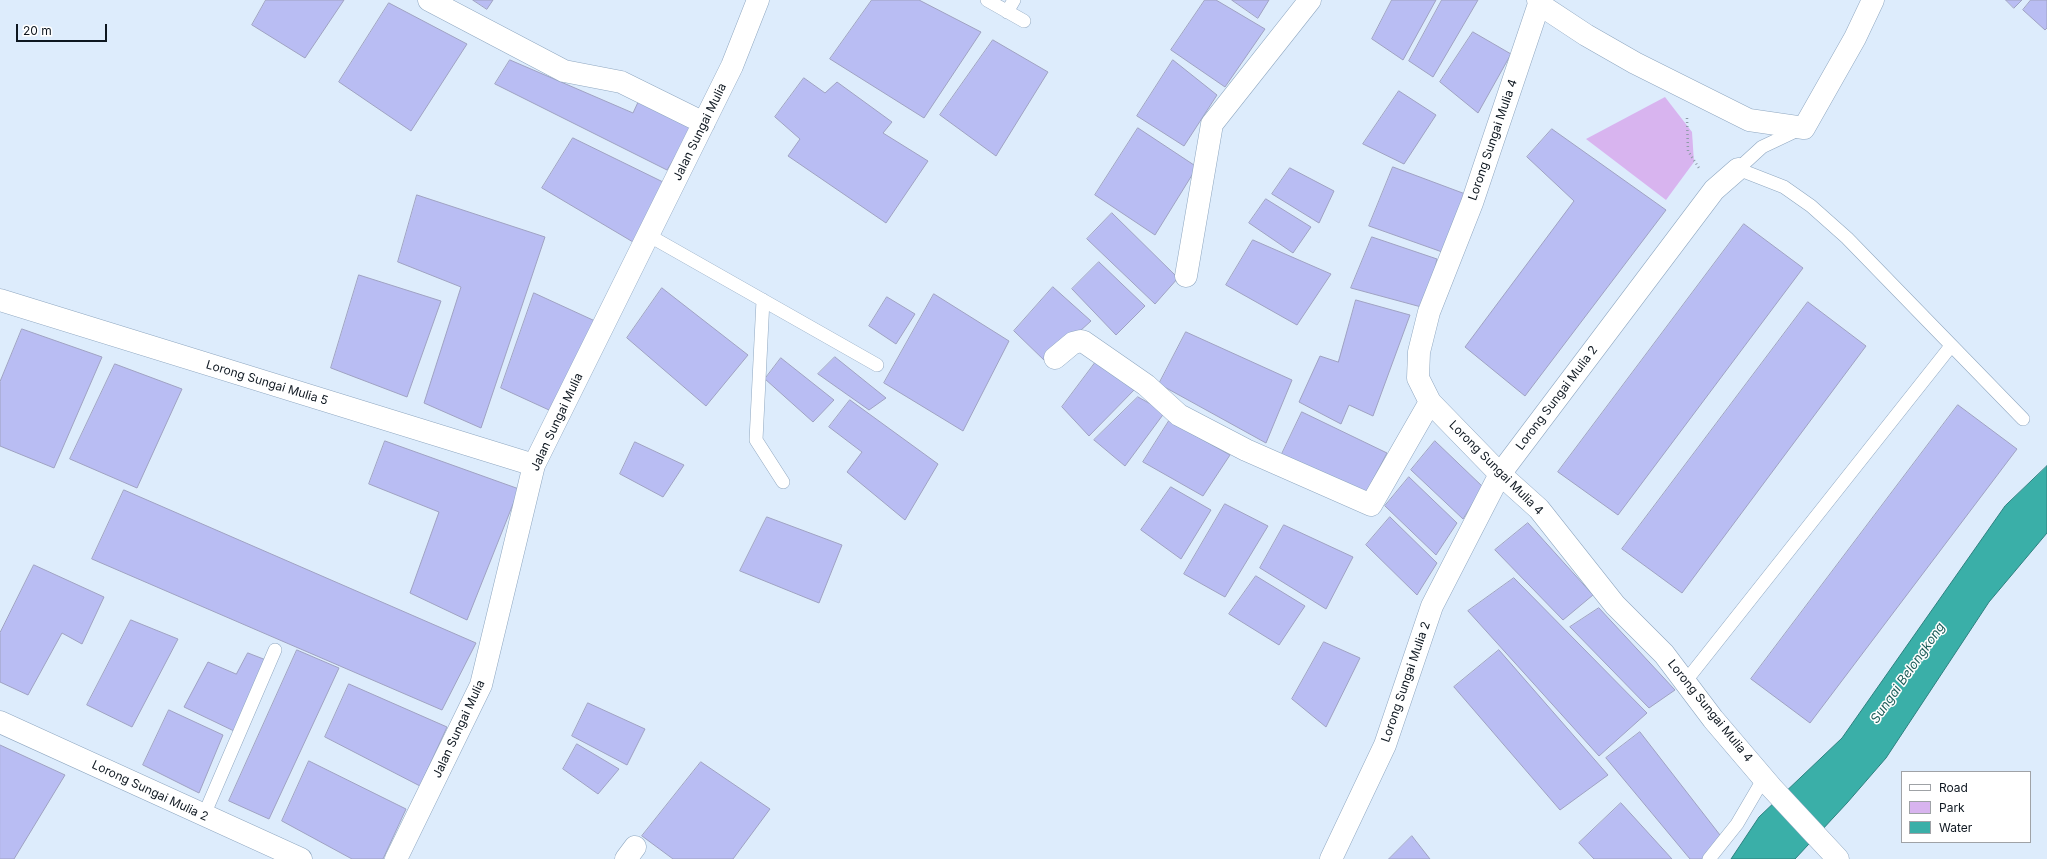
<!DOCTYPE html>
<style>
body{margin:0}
#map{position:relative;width:2047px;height:859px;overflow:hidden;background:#ddecfc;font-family:Inter,sans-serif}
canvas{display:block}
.legend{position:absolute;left:1901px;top:771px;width:130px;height:72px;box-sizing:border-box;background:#fff;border:1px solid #9fa2a6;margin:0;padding:5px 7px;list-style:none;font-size:12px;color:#0e1720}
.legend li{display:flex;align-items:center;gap:8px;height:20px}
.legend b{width:20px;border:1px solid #9fa2a6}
.scale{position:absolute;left:16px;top:24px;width:91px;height:18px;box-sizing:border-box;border:2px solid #0e1720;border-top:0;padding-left:5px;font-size:12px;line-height:14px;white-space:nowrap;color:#0e1720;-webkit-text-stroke:3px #fff;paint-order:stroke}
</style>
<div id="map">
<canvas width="2047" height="859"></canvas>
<ul class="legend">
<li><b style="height:5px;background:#fff"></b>Road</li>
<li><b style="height:11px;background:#d8b4ef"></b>Park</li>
<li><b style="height:11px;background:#3aafa8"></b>Water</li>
</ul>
<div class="scale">20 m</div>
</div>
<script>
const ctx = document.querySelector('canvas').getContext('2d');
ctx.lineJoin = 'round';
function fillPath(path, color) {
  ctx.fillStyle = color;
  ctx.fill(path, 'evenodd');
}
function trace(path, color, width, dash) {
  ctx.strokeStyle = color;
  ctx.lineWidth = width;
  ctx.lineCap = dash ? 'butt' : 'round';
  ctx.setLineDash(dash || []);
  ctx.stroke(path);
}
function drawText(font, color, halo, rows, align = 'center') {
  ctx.font = font + ' Inter,sans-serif';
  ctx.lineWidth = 3;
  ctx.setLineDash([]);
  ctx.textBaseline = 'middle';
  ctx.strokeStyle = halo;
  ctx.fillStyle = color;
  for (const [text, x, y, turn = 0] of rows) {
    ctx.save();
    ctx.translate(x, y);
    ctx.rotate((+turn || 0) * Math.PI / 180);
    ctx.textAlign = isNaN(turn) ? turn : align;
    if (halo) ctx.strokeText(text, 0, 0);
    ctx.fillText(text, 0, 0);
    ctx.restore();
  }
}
fillPath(new Path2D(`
 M1665 97 1692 132 1694 162 1666 200 1586 139Z`), '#d8b4ef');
const water = new Path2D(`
 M2047 466V533L1989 602 1886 758 1847 803 1795 859H1731L1759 817 1842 738 2005 506Z`);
fillPath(water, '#3aafa8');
trace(water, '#2d817f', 1);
const building = new Path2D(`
 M266 0H344L305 58 252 25Z
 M473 0H493L487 9Z
 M872 0H919L981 32 924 118 830 59Z
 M1205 0H1216L1265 29 1225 87 1171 50Z
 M1232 0H1269L1258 18Z
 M1392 0H1436L1403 60 1372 39Z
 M1442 0H1478L1433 77 1409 61Z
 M2006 0H2022L2014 8Z
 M2031 0H2047V28L2045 30 2023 10Z
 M389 3 467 44 411 131 339 82Z
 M1473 32 1511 54 1478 113 1440 82Z
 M993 40 1048 72 996 156 940 115Z
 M510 60 633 113 639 100 694 126 667 170 495 84Z
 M1173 60 1217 95 1184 146 1137 116Z
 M804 78 825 93 837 82 892 122 883 133 928 161 886 223 788 156 800 139 775 117Z
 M1399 91 1436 115 1404 164 1363 144Z
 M1138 128 1197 167 1155 235 1095 195Z
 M1552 129 1666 210 1525 396 1465 347 1574 201 1527 157Z
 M573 138 663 182 633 242 542 188Z
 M1393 167 1468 195 1445 253 1369 226Z
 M1290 168 1334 191 1319 223 1272 194Z
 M417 195 545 237 481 428 424 403 461 287 398 262Z
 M1266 199 1311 227 1293 253 1249 223Z
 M1112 213 1178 278 1155 304 1087 239Z
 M1744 224 1803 268 1618 515 1558 472Z
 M1372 237 1437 259 1425 308 1351 288Z
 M1253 240 1331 274 1297 325 1226 285Z
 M1099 262 1145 306 1116 335 1072 289Z
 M359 275 441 301 407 397 331 368Z
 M1053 287 1091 321 1046 362 1014 331Z
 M662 288 748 355 706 406 627 338Z
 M534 293 595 321 549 410 501 388Z
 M934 294 1009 341 963 431 884 383Z
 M887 297 915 314 896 344 869 326Z
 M1356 300 1410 315 1373 416 1349 405 1341 424 1299 402 1320 356 1338 362Z
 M1808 302 1866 346 1682 593 1622 549Z
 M22 329 102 357 54 468 0 446V382Z
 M1186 332 1292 380 1266 443 1159 384Z
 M835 357 886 398 869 410 818 374Z
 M781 358 834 400 813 422 765 379Z
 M1098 359 1136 388 1089 436 1062 407Z
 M115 364 182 389 137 488 70 459Z
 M1138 397 1165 412 1125 466 1094 440Z
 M850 400 938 464 905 520 847 472 862 452 829 427Z
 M1958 405 2017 449 1810 723 1751 679Z
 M1302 412 1387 453 1366 493 1280 458Z
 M1169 421 1230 455 1203 496 1143 462Z
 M385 441 519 489 467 620 410 593 439 512 369 484Z
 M1435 441 1483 487 1463 519 1411 470Z
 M635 442 684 465 663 497 620 474Z
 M1409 477 1457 523 1436 555 1385 506Z
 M1171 487 1211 510 1181 559 1141 530Z
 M124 490 476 643 442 710 92 559Z
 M1225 504 1268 526 1225 597 1184 574Z
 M767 517 842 545 819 603 740 571Z
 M1390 517 1437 563 1417 595 1366 545Z
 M1528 523 1593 595 1563 620 1495 550Z
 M1284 525 1353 557 1326 609 1260 568Z
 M34 565 104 597 82 644 62 633 28 695 0 682V633Z
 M1256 576 1305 606 1279 645 1229 614Z
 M1514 578 1647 713 1599 756 1468 611Z
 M1599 608 1675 690 1649 708 1570 627Z
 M131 620 178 639 132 727 87 705Z
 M1324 642 1360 658 1326 727 1292 699Z
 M297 650 339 668 269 819 229 801Z
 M1499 650 1608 775 1560 810 1454 687Z
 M248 653 266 660 234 731 184 707 208 662 236 674Z
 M349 684 447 727 420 786 325 737Z
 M588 703 645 729 627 765 572 736Z
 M169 710 223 735 199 793 143 765Z
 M1640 732 1720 835 1702 859H1690L1606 758Z
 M577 744 619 769 598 794 563 769Z
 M0 745 65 775 14 859H0Z
 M309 761 406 809 383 859H352L282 821Z
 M701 762 770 809 733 859H673L642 836Z
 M1621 803 1672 859H1594L1579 843Z
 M1412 836 1430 859H1389Z`);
fillPath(building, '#b9bdf3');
trace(building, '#9fa2c2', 1);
const service = new Path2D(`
 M987 0 1024 21
 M1007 12 1014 0
 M1800 129 1762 147 1738 169 1784 187 1811 206 1847 238 2023 419
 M648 235 877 365
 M763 300 756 440 783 482
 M1685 682 1951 346
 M204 815 275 650
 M1709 859 1737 824 1764 778`);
const minor = new Path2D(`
 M429 0 564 71 621 82 704 123
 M1538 0 1539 4 1472 203 1429 312 1419 352 1418 378 1430 402 1500 474 1539 509 1615 605 1664 654 1713 719 1771 787 1838 859
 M1539 4 1586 35 1635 63 1749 120 1804 128 1855 38 1873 0
 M1186 276 1212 124 1310 0
 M0 300 534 465
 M1055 358 1073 343 1081 341 1084 342 1146 385 1179 415 1246 450 1371 505 1430 402
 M0 722 301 859
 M396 859 481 685 534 465 732 66 758 0
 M626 859 635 847
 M1331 859 1385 745 1432 606 1500 474 1714 190 1738 169`);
trace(service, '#8fa7c0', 14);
trace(minor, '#8fa7c0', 23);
trace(new Path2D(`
 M1687 118 1688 151 1699 168`), '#8f9ca9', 2.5, [1, 3]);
trace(service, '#fff', 13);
trace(minor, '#fff', 22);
drawText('12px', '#0e1720', '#fff', [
 ["Jalan Sungai Mulia",700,132,-64],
 ["Lorong Sungai Mulia 4",1493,140,-71],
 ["Lorong Sungai Mulia 5",267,383,17],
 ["Lorong Sungai Mulia 2",1557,398,-53],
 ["Jalan Sungai Mulia",557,422,-65],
 ["Lorong Sungai Mulia 4",1496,468,45],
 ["Lorong Sungai Mulia 2",1406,682,-71],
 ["Lorong Sungai Mulia 4",1710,711,51],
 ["Jalan Sungai Mulia",459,729,-65],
 ["Lorong Sungai Mulia 2",150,791,25]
]);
drawText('italic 13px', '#21605c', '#fff', [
 ["Sungai Belongkong",1908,673,-55]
]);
</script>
